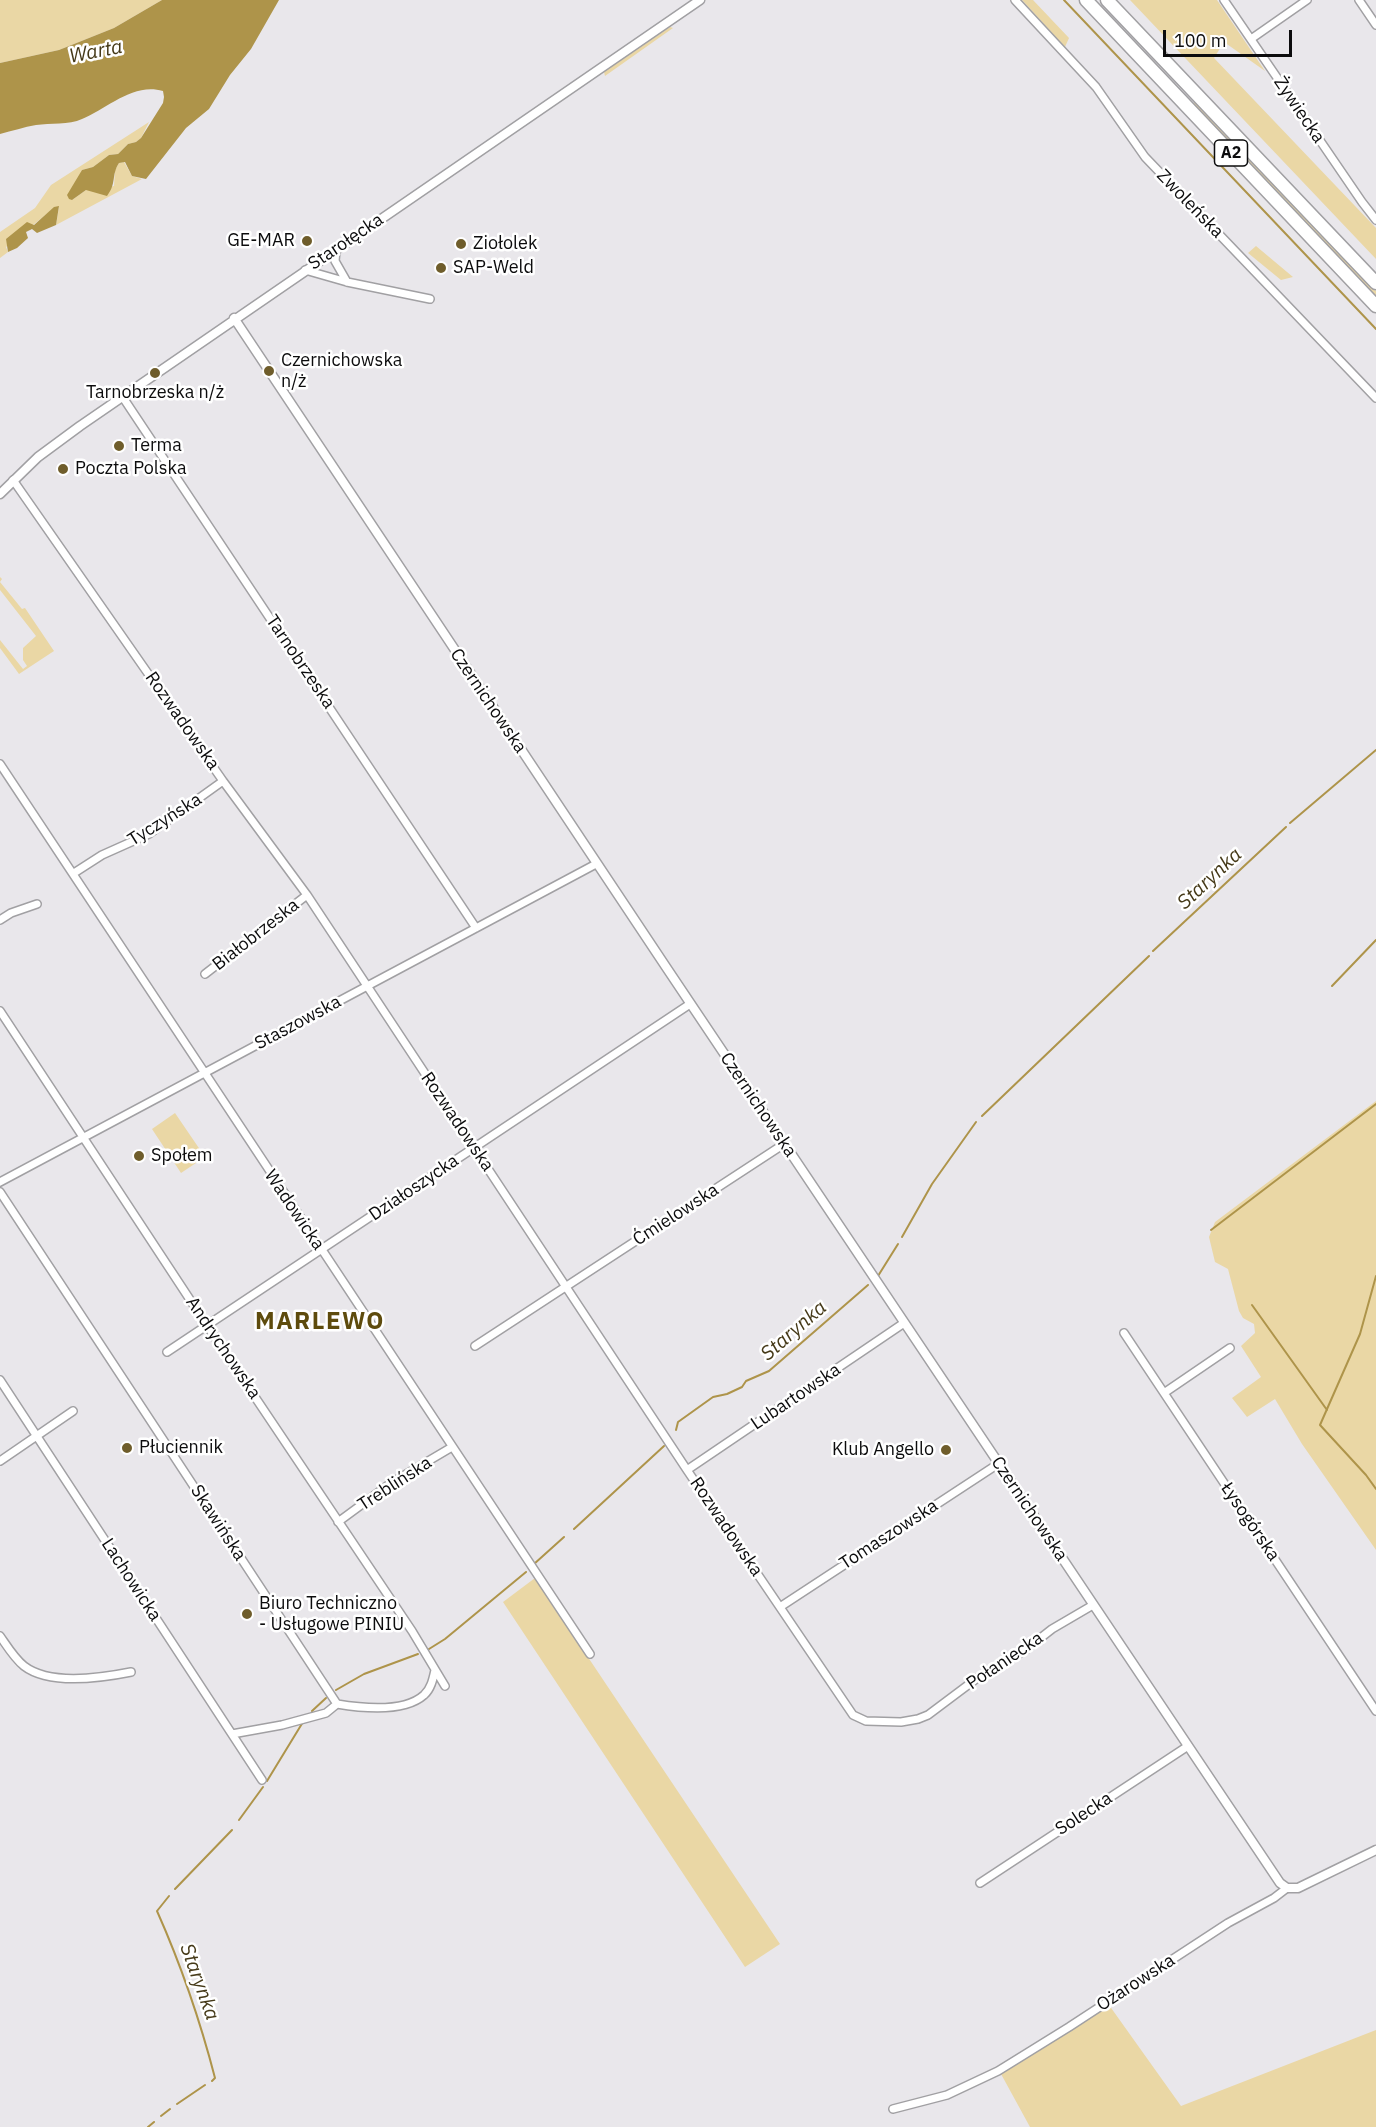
<!DOCTYPE html>
<meta charset="utf-8">
<style>
body{margin:0}
#map{position:relative;width:1376px;height:2127px;overflow:hidden;background:#e9e7eb;font-family:"IBM Plex Sans",sans-serif}
canvas{display:block}
.scale{position:absolute;left:1163px;top:30px;width:129px;height:27px;box-sizing:border-box;border:3px solid #0c0c0d;border-top:0;padding-left:8px;font-size:18px;line-height:21px;white-space:nowrap;color:#0c0c0d;-webkit-text-stroke:4px #fff;paint-order:stroke}
</style>
<div id="map">
<canvas width="1376" height="2127"></canvas>
<div class="scale">100 m</div>
</div>
<script>
const ctx = document.querySelector('canvas').getContext('2d');
ctx.lineJoin = 'round';
function fillPath(path, color) {
  ctx.fillStyle = color;
  ctx.fill(path, 'evenodd');
}
function trace(path, color, width, dash) {
  ctx.strokeStyle = color;
  ctx.lineWidth = width;
  ctx.lineCap = dash ? 'butt' : 'round';
  ctx.setLineDash(dash || []);
  ctx.stroke(path);
}
function drawText(font, color, halo, rows, align = 'center') {
  ctx.font = font + ' "IBM Plex Sans",sans-serif';
  ctx.lineWidth = 5;
  ctx.setLineDash([]);
  ctx.textBaseline = 'middle';
  ctx.strokeStyle = halo;
  ctx.fillStyle = color;
  for (const [text, x, y, turn = 0] of rows) {
    ctx.save();
    ctx.translate(x, y);
    ctx.rotate((+turn || 0) * Math.PI / 180);
    ctx.textAlign = isNaN(turn) ? turn : align;
    if (halo) ctx.strokeText(text, 0, 0);
    ctx.fillText(text, 0, 0);
    ctx.restore();
  }
}
fillPath(new Path2D(`
 M0 0H162L114 28 59 50 0 63Z
 M1022 0H1033L1069 38 1065 47Z
 M1130 0H1217L1265 71 1224 42 1214 58 1376 228V259Z
 M670 27 673 28 605 76 604 72Z
 M1195 101 1376 291V297L1193 104Z
 M149 122 141 138 136 142 128 144 118 154 109 155 93 167 82 170 72 200 86 190 114 186 115 170 119 163 124 162 132 176 142 179 56 225 59 207 54 208 6 247 8 252 0 258V232L35 208 51 185Z
 M1256 246 1293 277 1281 280 1248 253Z
 M0 577 2 579 0 582 22 609 25 608 54 651 19 674 0 648V640L23 669 27 666 23 660V648L36 636 0 590Z
 M1376 1101V1550L1302 1444 1275 1399 1247 1417 1232 1398 1261 1377 1241 1346 1255 1333 1254 1324 1243 1318 1239 1311 1228 1269 1215 1262 1209 1237 1215 1222Z
 M175 1113 205 1157 181 1173 152 1129Z
 M535 1578 780 1944 745 1967 503 1602Z
 M1109 2005 1181 2106 1376 2030V2127H1030L1001 2074Z`), '#ead7a5');
fillPath(new Path2D(`
 M162 0H279L251 49 230 75 209 109 186 128 146 179 132 176 125 162 119 163C111 175 117 183 107 196L86 190 72 200 69 199 67 195 82 170 93 167 109 155 118 154 128 144 136 142 141 138 163 103 164 97 163 91C133 82 107 109 82 119 69 125 50 123 36 125 24 127 12 131 0 134V63L59 50 114 28Z
 M59 206 56 225 37 233 32 229 26 232 28 238 17 248 8 252 6 239 27 222 34 225 54 207Z`), '#ae944a');
trace(new Path2D(`
 M1064 0 1376 329
 M1290 823 1376 750
 M1153 951 1286 827
 M1332 986 1376 940
 M982 1116 1149 956
 M1211 1230 1376 1104
 M902 1237 932 1184 976 1122
 M878 1276 898 1244
 M1376 1276 1360 1334 1320 1425 1366 1475 1376 1489
 M1252 1305 1327 1410
 M676 1430 678 1422 713 1397 727 1394 742 1387 746 1381 769 1371 868 1285
 M574 1529 664 1446
 M534 1564 564 1537
 M429 1649 445 1639 526 1572
 M336 1690 364 1674 418 1654
 M312 1711 326 1698
 M267 1781 303 1722
 M239 1820 263 1787
 M175 1889 232 1830
 M169 1896 157 1911C181 1965 200 2020 215 2078L212 2081
 M177 2104 205 2085
 M161 2116 170 2109
 M148 2127 154 2122`), '#ae944a', 2);
const minor = new Path2D(`
 M1015 0 1096 87 1145 157 1376 398
 M1224 0 1362 202 1376 220
 M1359 0 1376 25
 M1251 39 1307 0
 M336 250 335 261 347 282
 M305 270 347 282 430 299
 M122 396 476 928
 M13 480 223 781 307 895 687 1470 853 1715 866 1721 901 1722 918 1719 928 1715 976 1679 1024 1651 1052 1629 1093 1605
 M0 764 590 1654
 M74 873 102 855 149 834 223 781
 M0 920 11 913 37 904
 M205 974 307 895
 M0 1011 206 1324 412 1631 445 1686
 M0 1182 596 864
 M0 1192 337 1704
 M1124 1333 1376 1711
 M475 1346 784 1144
 M167 1352 690 1004
 M0 1380 262 1780
 M1164 1393 1230 1348
 M0 1461 73 1411
 M687 1470 904 1323
 M338 1522 391 1483 452 1447
 M780 1607 998 1464
 M0 1636C7 1646 14 1658 24 1666 50 1686 101 1678 131 1672
 M337 1704C361 1708 404 1713 424 1695 431 1689 433 1679 435 1670
 M232 1734 282 1725 326 1713 337 1704
 M980 1883 1188 1746
 M893 2109 947 2095 998 2071 1069 2027 1228 1923 1274 1898 1287 1888`);
const tertiary = new Path2D(`
 M234 318 666 967 1280 1883 1287 1888H1298L1376 1850
 M0 494 38 457 80 426 700 0`);
const motorway = new Path2D(`
 M1086 0 1376 306
 M1107 0 1376 283`);
trace(minor, '#a1a0a3', 10);
trace(tertiary, '#a1a0a3', 11);
trace(motorway, '#a1a0a3', 15);
trace(minor, '#fff', 7);
trace(tertiary, '#fff', 8);
trace(motorway, '#fff', 12);
for (const [x, y, r, color] of [
 [307,241,6,"#6f5d2b"],
 [461,244,6,"#6f5d2b"],
 [441,268,6,"#6f5d2b"],
 [269,371,6,"#6f5d2b"],
 [155,373,6,"#6f5d2b"],
 [119,446,6,"#6f5d2b"],
 [63,469,6,"#6f5d2b"],
 [139,1156,6,"#6f5d2b"],
 [127,1448,6,"#6f5d2b"],
 [946,1450,6,"#6f5d2b"],
 [247,1614,6,"#6f5d2b"]
]) {
  const dot = new Path2D();
  dot.arc(x, y, r, 0, 2 * Math.PI);
  ctx.fillStyle = color;
  ctx.fill(dot);
  trace(dot, '#fff', 2);
}
for (const [x, y, w] of [
 [1231,153,33]
]) {
  const box = new Path2D();
  box.roundRect(x - w / 2, y - 13, w, 26, 4.5);
  ctx.fillStyle = '#fff';
  ctx.fill(box);
  trace(box, '#0c0c0d', 1.5);
}
drawText('bold 16px', '#0c0c0d', null, [
 ["A2",1231,153]
]);
drawText('18px', '#0c0c0d', '#fff', [
 ["Żywiecka",1299,110,56],
 ["Zwoleńska",1190,204,46],
 ["Starołęcka",346,242,-34],
 ["Tarnobrzeska",300,662,56],
 ["Czernichowska",488,701,56],
 ["Rozwadowska",182,721,55],
 ["Tyczyńska",165,820,-32],
 ["Białobrzeska",256,935,-38],
 ["Staszowska",298,1023,-28],
 ["Czernichowska",758,1105,56],
 ["Rozwadowska",457,1122,56],
 ["Działoszycka",414,1188,-34],
 ["Wadowicka",294,1210,56],
 ["Ćmielowska",676,1215,-33],
 ["Andrychowska",223,1348,56],
 ["Lubartowska",796,1397,-34],
 ["Treblińska",395,1484,-33],
 ["Czernichowska",1029,1509,56],
 ["Łysogórska",1250,1522,56],
 ["Skawińska",218,1523,57],
 ["Rozwadowska",726,1527,56],
 ["Tomaszowska",889,1535,-33],
 ["Lachowicka",131,1580,57],
 ["Połaniecka",1005,1661,-34],
 ["Solecka",1084,1814,-33],
 ["Ożarowska",1136,1983,-33]
]);
drawText('18px', '#0c0c0d', '#fff', [
 ["GE-MAR",295,241,"right"],
 ["Ziołolek",473,244],
 ["SAP-Weld",453,268],
 ["Czernichowska",281,361],
 ["n/ż",281,382],
 ["Tarnobrzeska n/ż",155,393,"center"],
 ["Terma",131,446],
 ["Poczta Polska",75,469],
 ["Społem",151,1156],
 ["Płuciennik",139,1448],
 ["Klub Angello",934,1450,"right"],
 ["Biuro Techniczno",259,1604],
 ["- Usługowe PINIU",259,1625]
], 'left');
drawText('italic 20px', '#453918', '#fff', [
 ["Warta",96,52,-11],
 ["Starynka",1210,879,-43],
 ["Starynka",794,1331,-41],
 ["Starynka",199,1982,70]
]);
ctx.letterSpacing = '1.5px';
drawText('bold 24px', '#5e4b0d', '#fff', [
 ["MARLEWO",320,1322]
]);
ctx.letterSpacing = '0px';
</script>
